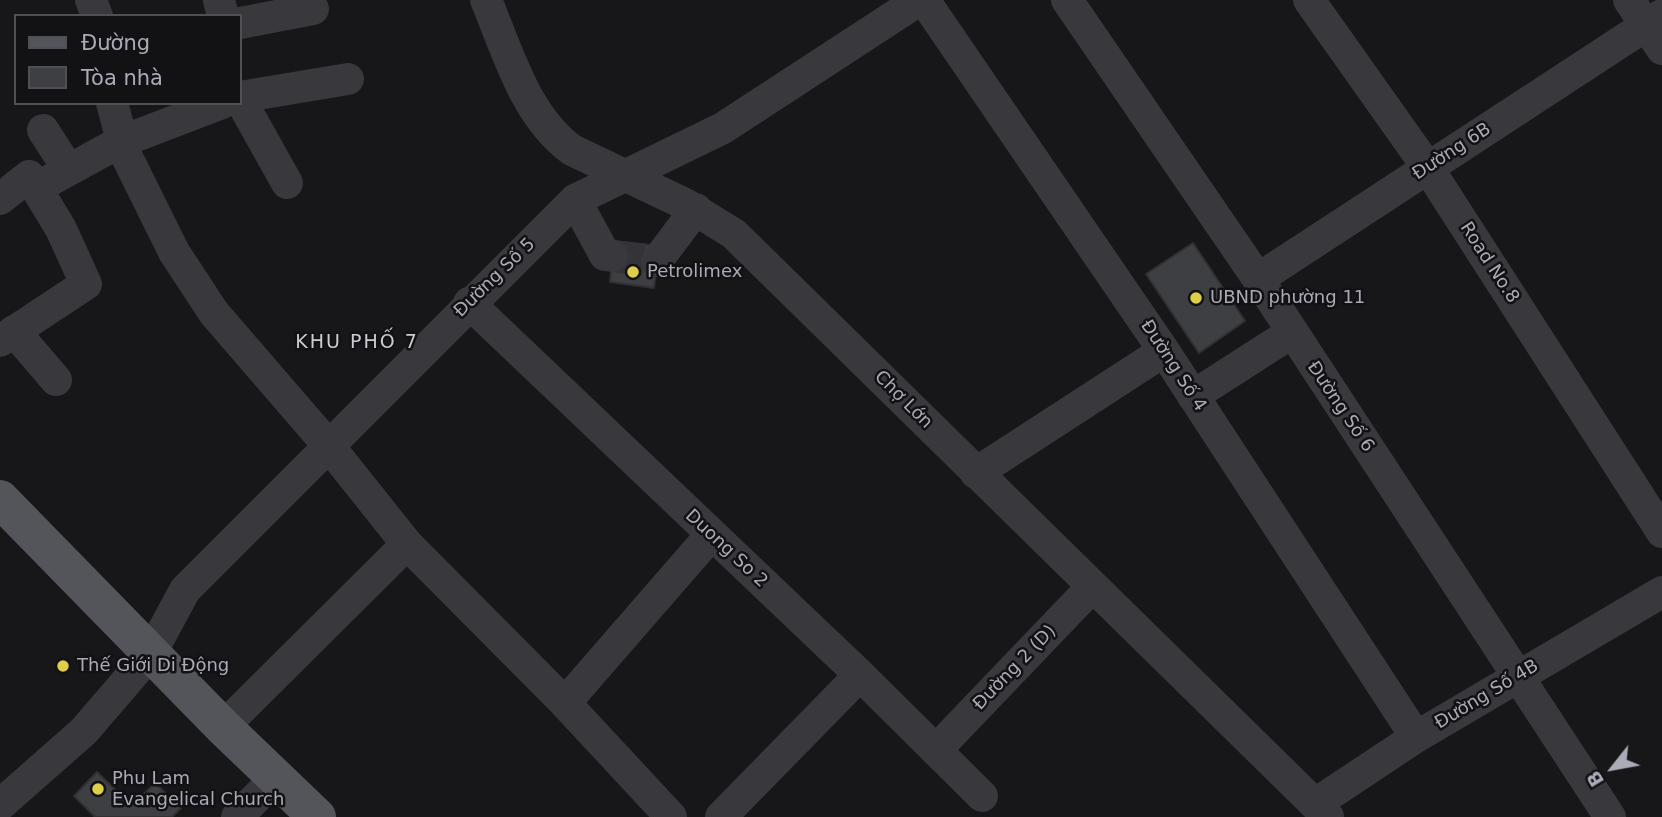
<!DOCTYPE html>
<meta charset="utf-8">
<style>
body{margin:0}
#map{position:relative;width:1662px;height:817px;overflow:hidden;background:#171618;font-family:"DejaVu Sans",sans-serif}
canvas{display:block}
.legend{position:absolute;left:14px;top:14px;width:228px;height:91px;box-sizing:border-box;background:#121113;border:2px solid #4f4f55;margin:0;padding:9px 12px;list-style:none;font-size:21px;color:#aaabb7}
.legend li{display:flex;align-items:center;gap:14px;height:35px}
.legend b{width:35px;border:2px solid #4f4f55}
.north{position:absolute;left:1578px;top:733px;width:70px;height:70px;-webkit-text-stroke:5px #121113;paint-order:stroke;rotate:239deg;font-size:19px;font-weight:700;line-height:28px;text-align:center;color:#aaabb7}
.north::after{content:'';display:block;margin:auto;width:24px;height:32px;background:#aaabb7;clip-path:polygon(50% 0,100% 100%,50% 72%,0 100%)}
</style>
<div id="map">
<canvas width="1662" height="817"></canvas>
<ul class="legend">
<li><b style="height:9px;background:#54545b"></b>Đường</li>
<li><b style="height:19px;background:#3e3f42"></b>Tòa nhà</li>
</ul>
<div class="north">B</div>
</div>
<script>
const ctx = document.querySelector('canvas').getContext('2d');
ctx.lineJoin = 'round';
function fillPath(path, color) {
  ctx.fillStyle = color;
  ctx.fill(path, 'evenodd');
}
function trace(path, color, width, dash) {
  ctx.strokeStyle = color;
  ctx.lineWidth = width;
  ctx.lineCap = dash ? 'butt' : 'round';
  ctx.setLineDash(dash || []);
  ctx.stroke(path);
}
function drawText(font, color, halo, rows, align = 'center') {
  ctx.font = font + ' "DejaVu Sans",sans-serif';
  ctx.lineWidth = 5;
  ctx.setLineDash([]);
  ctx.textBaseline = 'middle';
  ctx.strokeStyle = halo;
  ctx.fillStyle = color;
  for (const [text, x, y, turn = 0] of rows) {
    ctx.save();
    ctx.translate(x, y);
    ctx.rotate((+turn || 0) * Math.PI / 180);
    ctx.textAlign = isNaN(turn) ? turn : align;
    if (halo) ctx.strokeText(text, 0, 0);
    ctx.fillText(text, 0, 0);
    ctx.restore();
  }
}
const building = new Path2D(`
 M614 241 659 246 654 288 610 282Z
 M1193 243 1245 321 1199 353 1146 274Z
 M97 772 132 806 155 783 181 808 172 817H95L74 796Z`);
fillPath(building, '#3e3f42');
trace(building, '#313134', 2);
trace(new Path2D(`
 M612 256 657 261`), '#343438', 32, [32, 16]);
trace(new Path2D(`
 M91 0 97 16
 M219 0 223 16
 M486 0C508 52 525 116 572 150L687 205 734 234 1328 817
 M924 0 1164 351 1416 737
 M1067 0 1258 279 1610 817
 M1309 0 1428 168 1662 532
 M1629 0 1662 49
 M240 23 313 9
 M240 97 348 79
 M240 99 287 183
 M112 103 126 155 174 252 214 313 328 445 407 544 565 703 671 817
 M43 130 68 169
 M36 188 120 142 222 103
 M0 199 29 176 61 229 86 284 0 341
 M575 200 605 255 612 256
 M657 261 696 209
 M1258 279 1662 15
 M469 303 860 675 982 796
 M14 331 56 380
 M1193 396 1291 333
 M976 473 1164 351
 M565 703 711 535
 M223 727 407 544
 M936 750 1093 586
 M1315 804 1416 737 1662 592
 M0 805 84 731 151 653 185 590 575 200 723 128 919 0
 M237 817 276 778
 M721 817 860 675`), '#38383d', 32);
trace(new Path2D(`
 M0 499 223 727 317 817`), '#54545b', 38);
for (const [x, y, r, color] of [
 [633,272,7,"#dece49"],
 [1196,298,7,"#dece49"],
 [63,666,7,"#dece49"],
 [98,789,7,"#dece49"]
]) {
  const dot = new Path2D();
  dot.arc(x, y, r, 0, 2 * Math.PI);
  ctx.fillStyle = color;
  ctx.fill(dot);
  trace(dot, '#121113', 2.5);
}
drawText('18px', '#aaabb7', '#121113', [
 ["Đường 6B",1452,152,-33],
 ["Road No.8",1489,263,57],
 ["Đường Số 5",495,278,-44],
 ["Đường Số 4",1173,366,57],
 ["Chợ Lớn",903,400,45],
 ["Đường Số 6",1340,407,56],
 ["Duong So 2",726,549,43],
 ["Đường 2 (D)",1015,668,-46],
 ["Đường Số 4B",1487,695,-31]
]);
drawText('18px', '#aaabb7', '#121113', [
 ["Petrolimex",647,272],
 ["UBND phường 11",1210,298],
 ["Thế Giới Di Động",77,666],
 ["Phu Lam",112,779],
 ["Evangelical Church",112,800]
], 'left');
ctx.letterSpacing = '2px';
drawText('19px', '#cacbd3', '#121113', [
 ["KHU PHỐ 7",357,343]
]);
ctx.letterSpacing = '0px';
</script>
